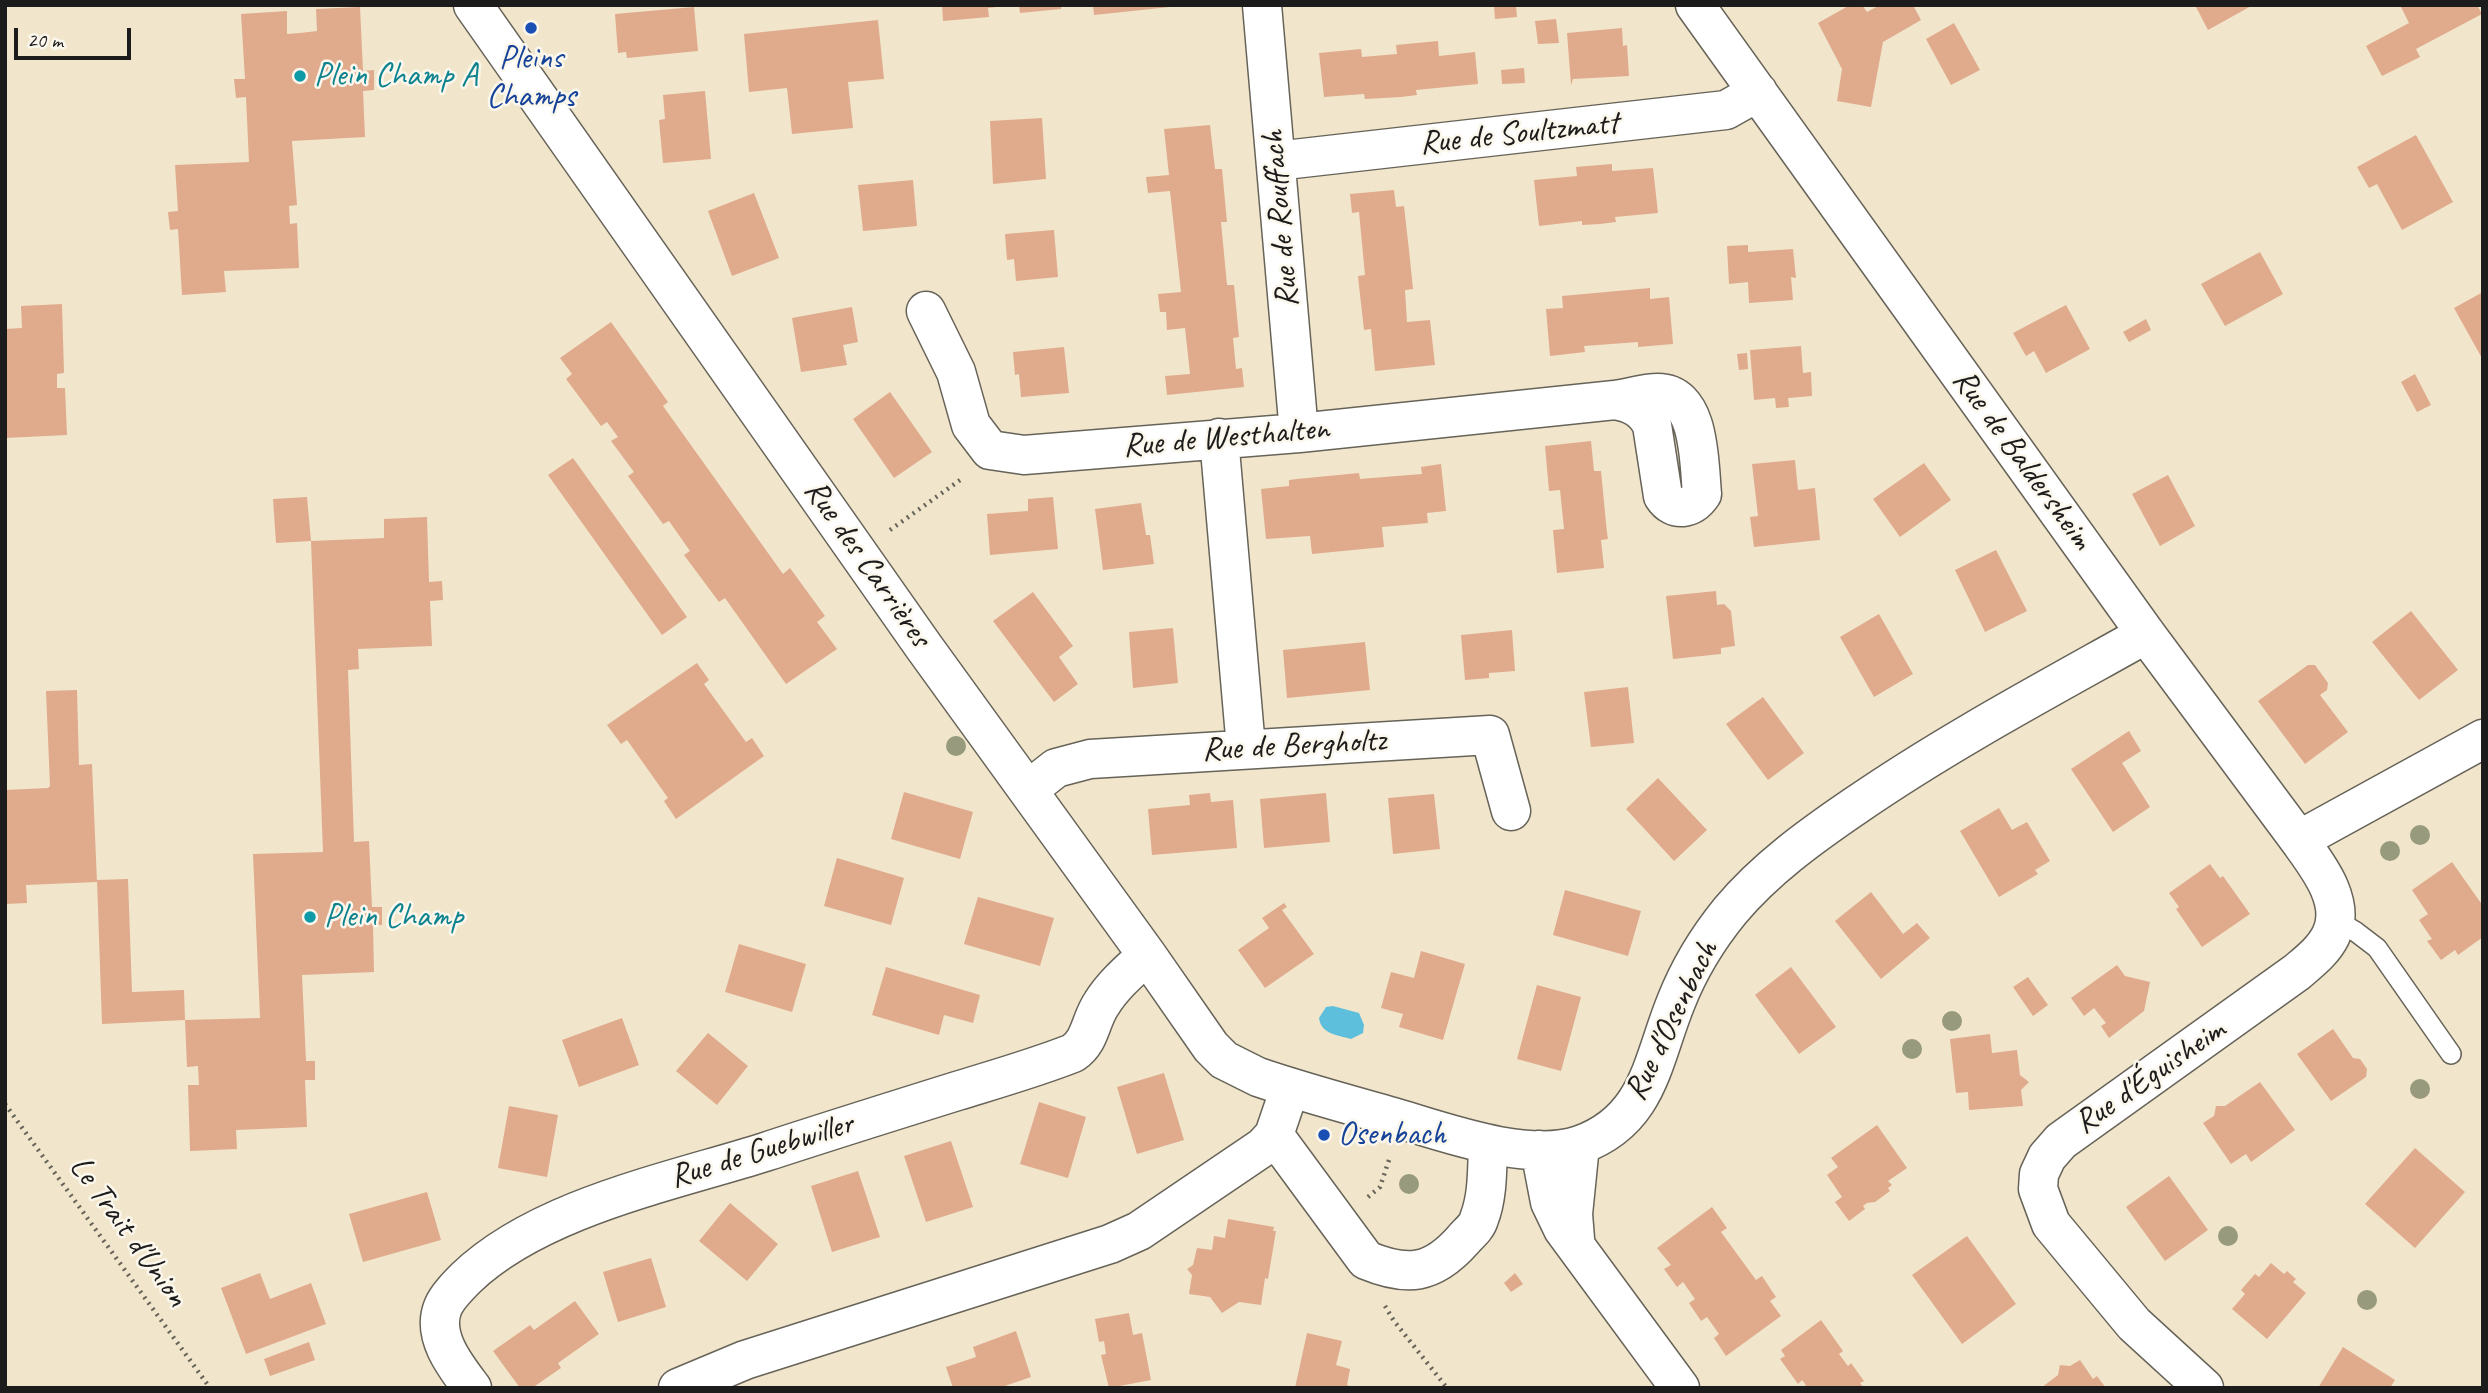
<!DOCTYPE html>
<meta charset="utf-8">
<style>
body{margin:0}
#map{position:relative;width:2488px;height:1393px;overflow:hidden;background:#f1e6cb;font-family:Caveat,sans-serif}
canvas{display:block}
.frame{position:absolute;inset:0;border:7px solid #1c1c1c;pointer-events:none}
.scale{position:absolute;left:14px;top:28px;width:117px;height:32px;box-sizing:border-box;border:4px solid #1c1c1c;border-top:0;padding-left:9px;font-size:21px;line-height:24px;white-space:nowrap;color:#1c1c1c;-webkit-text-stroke:5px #fbf7ec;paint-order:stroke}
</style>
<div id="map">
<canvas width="2488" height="1393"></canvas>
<div class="frame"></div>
<div class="scale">20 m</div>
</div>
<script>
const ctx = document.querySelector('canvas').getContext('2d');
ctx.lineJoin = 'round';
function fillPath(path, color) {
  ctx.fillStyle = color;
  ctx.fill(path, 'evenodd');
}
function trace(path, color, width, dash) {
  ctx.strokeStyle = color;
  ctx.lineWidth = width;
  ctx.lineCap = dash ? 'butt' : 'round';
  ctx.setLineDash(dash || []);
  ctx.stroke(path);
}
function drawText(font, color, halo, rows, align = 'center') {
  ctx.font = font + ' Caveat,sans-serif';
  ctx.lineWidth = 5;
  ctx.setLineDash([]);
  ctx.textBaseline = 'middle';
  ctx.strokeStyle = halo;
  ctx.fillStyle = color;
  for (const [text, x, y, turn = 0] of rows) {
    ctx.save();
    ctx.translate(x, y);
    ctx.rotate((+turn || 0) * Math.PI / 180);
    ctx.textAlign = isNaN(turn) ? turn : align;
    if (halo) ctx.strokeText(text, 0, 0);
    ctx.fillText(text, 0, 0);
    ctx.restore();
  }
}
fillPath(new Path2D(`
 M1333 1006 1359 1013 1364 1025 1363 1033 1351 1039C1337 1035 1321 1034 1319 1018L1326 1007Z`), '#5ebfdc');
fillPath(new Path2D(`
 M942 5H997V7L988 8 989 17 943 21Z
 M1019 5H1061V9L1020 13Z
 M1093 5H1170V7L1094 15Z
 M1494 5H1516L1517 17 1495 19Z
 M1850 5H1862L1867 12 1880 5H1913L1921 20 1883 42 1871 107 1837 101 1842 69 1818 23Z
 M2195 5H2253L2208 30Z
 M2400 5H2477L2482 14 2416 49 2420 57 2382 76 2366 46 2409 23Z
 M360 7 363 71 374 70V90L363 91 365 137 292 141 297 205 289 206 290 224 297 223 299 268 224 271 226 292 182 295 178 229 170 230 168 212 178 211 175 165 249 162 246 97 236 98 234 79H245L241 14 287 11V34L300 33 317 31 316 9Z
 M694 7 698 51 627 58 626 52 618 53 615 14Z
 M1556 19 1559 43 1538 44 1535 21Z
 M878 20 884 79 848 82 853 128 792 134 787 88 749 92 744 34Z
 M1954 23 1980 70 1951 85 1926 39Z
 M1622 28 1623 46 1627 45 1629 76 1573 79 1571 85 1567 33Z
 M1438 41 1439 56 1475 52 1478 84 1416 90 1417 95 1401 97 1365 99 1364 94 1324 97 1319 53 1361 49 1362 57 1397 54 1396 45Z
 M1524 68 1525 83 1502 84 1501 70Z
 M705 91 711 159 663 163 659 120 665 119 663 95Z
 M1042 118 1046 179 993 184 990 121Z
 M1210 125 1215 169H1222L1227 222H1221L1227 285H1234L1239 337 1233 338 1236 369 1242 368 1244 387 1167 395 1165 376 1190 374 1185 328 1167 330 1166 312H1160L1158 294 1181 292 1170 191 1148 193 1146 177 1169 175 1164 129Z
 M2416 135 2453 202 2402 230 2377 184 2369 188 2357 167Z
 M1612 164V171L1653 168 1658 213 1615 217 1616 222 1600 224 1582 225V221L1539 226 1534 180 1577 176 1576 167Z
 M913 180 917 226 863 231 858 185Z
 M1394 190 1396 207 1404 206 1409 250 1413 289 1405 290 1407 322 1430 320 1435 365 1375 371 1371 329 1364 330 1359 286 1358 276 1365 275 1359 212 1352 213 1350 194Z
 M754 193 779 258 732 276 708 211Z
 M1054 230 1058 277 1016 281 1014 259 1007 260 1005 234Z
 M1748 245V252L1793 249 1796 278 1791 277 1793 300 1749 303 1748 282 1729 284 1727 246Z
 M2260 252 2283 294 2225 326 2201 284Z
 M1650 288V299L1669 297 1673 344 1638 347V342L1584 346 1585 352 1550 356 1546 309 1563 308 1562 296Z
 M2483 292V360L2454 308Z
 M62 304 64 373 57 374V388H65L67 435 5 438V329L22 328 21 306Z
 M2066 305 2090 349 2046 373 2034 351 2026 356 2013 333Z
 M852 307 858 342 843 345 847 365 801 372 792 318Z
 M2146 319 2151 330 2129 342 2123 332Z
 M611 322 668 402 663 406 783 574 790 568 825 616 817 622 837 649 786 684 725 598 719 602 684 555 690 551 669 521 663 524 628 476 634 472 611 441 618 437 607 422 601 426 566 379 572 374 560 358Z
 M1801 346 1803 373 1811 372 1812 396 1788 398 1789 407 1776 408 1775 398 1754 400 1750 350Z
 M1064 347 1069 393 1021 397 1019 374 1015 375 1013 352Z
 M1747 353 1748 369 1739 370 1737 354Z
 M2415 374 2431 405 2417 412 2401 382Z
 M890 392 932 452 894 478 853 419Z
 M1591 441 1594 471H1601L1607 533 1608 539 1601 540 1604 568 1557 573 1553 530 1564 529 1560 490 1549 491 1545 446Z
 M573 458 687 617 662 635 548 475Z
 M1795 460 1798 490 1815 488 1820 540 1754 547 1750 517 1758 516 1752 464Z
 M1924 463 1951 500 1900 537 1873 499Z
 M1441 464 1446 511 1427 513 1428 523 1382 527 1384 547 1312 554 1310 536 1266 539 1261 489 1289 486V480L1297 479 1359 473 1360 479 1422 474 1421 467Z
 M2168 475 2195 526 2160 546 2132 494Z
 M307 497 311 541 276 543 273 499Z
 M1053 497 1058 549 990 555 987 514 1028 511V499Z
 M1141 503 1146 535H1150L1154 564 1103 570 1095 509Z
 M427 517 429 582 442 581 443 600 430 601 432 646 358 649 359 669 348 670 354 842 369 841 372 907H382V925H373L374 972 302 975 306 1061H315V1080H305L307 1127 236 1130 237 1149 190 1151 188 1085H199L198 1066 187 1067 185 1020 260 1018 253 854 323 852 311 541 384 538V519Z
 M1996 550 2027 611 1985 632 1955 570Z
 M1716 591 1717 605 1724 604 1731 611 1735 646 1721 648V654L1673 659 1666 596Z
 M1033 592 1073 646 1059 657 1078 684 1054 702 993 621Z
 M2411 611 2458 670 2419 700 2372 642Z
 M1879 614 1913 674 1874 697 1840 637Z
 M1173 628 1178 683 1133 688 1129 632Z
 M1512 630 1515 671 1489 673V678L1465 680 1461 635Z
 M1365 642 1370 690 1287 698 1283 650Z
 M697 663 709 680 704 684 746 742 752 738 764 756 676 819 664 801 668 798 627 740 621 744 607 725Z
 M2308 665H2315L2328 683 2327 690 2320 695 2348 732 2305 764 2258 701Z
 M1628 687 1634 743 1591 747 1584 692Z
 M77 690 79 765 92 764 97 882 26 885 27 903 5 904V790L48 788 50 786 46 691Z
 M1763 697 1804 753 1768 780 1726 724Z
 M2129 731 2141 751 2122 763 2150 807 2113 832 2071 769Z
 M1658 778 1707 830 1674 861 1626 809Z
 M904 792 973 812 960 859 891 839Z
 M1210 793 1211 802 1233 800 1237 848 1152 855 1148 809 1190 805 1189 795Z
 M1326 793 1330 842 1264 848 1260 799Z
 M1434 794 1440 849 1393 854 1388 798Z
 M1999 808 2012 830 2027 822 2050 861 2035 870 2038 874 1999 897 1960 831Z
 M837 858 904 878 891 925 824 906Z
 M2452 862 2483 906V937L2458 955 2455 950 2441 960 2427 941 2432 939 2419 920 2428 914 2412 890Z
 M2210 864 2220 878 2223 876 2250 914 2202 947 2176 909 2179 907 2169 893Z
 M128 879 132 992 184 990 185 1020 102 1024 97 880Z
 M1565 890 1641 911 1628 956 1553 935Z
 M1871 892 1903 934 1917 923 1930 938 1881 979 1835 921Z
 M978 897 1054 918 1040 966 964 944Z
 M1284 903 1287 907 1282 910 1314 954 1265 988 1238 950 1269 928 1262 918Z
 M739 944 806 964 792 1012 725 992Z
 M1421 951 1465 964 1443 1040 1399 1027 1403 1014 1381 1008 1391 972 1414 978Z
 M2117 965 2125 976 2150 982 2144 1011 2109 1038 2101 1026 2106 1023 2094 1008 2084 1016 2071 998Z
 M886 967 980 995 973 1023 944 1015 939 1035 872 1015Z
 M1791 967 1836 1027 1799 1054 1755 995Z
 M2028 977 2048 1005 2033 1016 2013 987Z
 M1537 985 1581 997 1561 1071 1517 1059Z
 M622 1018 639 1065 579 1087 562 1040Z
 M2333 1029 2353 1058 2360 1059 2367 1069 2366 1077 2331 1101 2297 1054Z
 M708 1033 748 1066 717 1105 676 1071Z
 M1990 1034 1992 1053 2017 1050 2020 1075 2029 1082 2021 1090 2023 1106 1969 1110 1968 1092 1956 1093 1950 1039Z
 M1164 1073 1184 1140 1137 1154 1117 1087Z
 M2260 1082 2295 1130 2251 1162 2246 1154 2231 1164 2203 1123 2214 1116 2216 1106H2225Z
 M1039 1102 1086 1117 1068 1178 1020 1164Z
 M509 1106 558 1115 547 1177 498 1168Z
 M1877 1125 1907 1168 1888 1181 1892 1185 1888 1188 1890 1191 1875 1202 1867 1203 1863 1206 1865 1209 1849 1221 1835 1202 1842 1197 1827 1175 1838 1167 1831 1158Z
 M951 1141 973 1207 926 1222 904 1156Z
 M2415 1148 2465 1192 2415 1248 2365 1204Z
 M858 1171 880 1237 832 1252 811 1186Z
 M2169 1176 2208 1230 2165 1261 2126 1207Z
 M427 1192 441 1240 363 1262 349 1214Z
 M730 1203 778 1244 747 1281 699 1241Z
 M1712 1207 1727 1228 1721 1232 1756 1280 1762 1276 1776 1297 1770 1301 1781 1316 1726 1356 1714 1338 1719 1334 1707 1317 1701 1321 1689 1303 1695 1299 1683 1282 1677 1287 1664 1269 1671 1265 1657 1248Z
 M1228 1219 1274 1227 1273 1231H1276L1268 1279 1265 1278 1261 1305 1239 1302 1222 1313 1210 1297 1189 1294 1192 1275 1187 1269 1193 1265 1197 1248 1212 1250 1214 1236 1225 1238Z
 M1967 1236 2016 1304 1962 1344 1912 1275Z
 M651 1258 666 1307 618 1322 603 1272Z
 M2271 1263 2284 1274 2287 1271 2296 1279 2293 1282 2306 1293 2267 1339 2232 1309 2245 1294 2241 1290 2255 1274 2259 1277Z
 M260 1273 270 1299 311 1283 326 1324 246 1354 221 1288Z
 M1515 1273 1523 1284 1511 1292 1504 1283Z
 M575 1301 599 1334 558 1363 561 1368 532 1388H520L493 1351 530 1325 534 1330Z
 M1129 1313 1133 1335 1142 1333 1151 1380 1109 1388 1101 1355 1106 1354 1104 1341 1099 1342 1095 1319Z
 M1821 1320 1843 1351 1839 1354 1848 1366 1851 1363 1864 1381 1860 1383 1864 1388H1802L1806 1385 1802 1380 1798 1384 1780 1359 1785 1356 1781 1350Z
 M1016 1331 1031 1377 999 1388H953L946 1367 976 1357 973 1347Z
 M1307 1333 1342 1341 1336 1365 1350 1369 1347 1385 1355 1388H1295Z
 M309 1342 315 1360 270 1376 264 1359Z
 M2343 1347 2395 1380 2390 1388H2318Z
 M2080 1360 2093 1379 2097 1376 2106 1388H2041L2058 1375 2060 1365 2070 1366Z`), '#e0aa8d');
const lane = new Path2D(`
 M2336 920 2356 932 2377 948 2451 1054`);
const street = new Path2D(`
 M473 5 924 647 1147 955 1211 1047 1224 1060 1258 1077C1302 1092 1347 1104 1393 1117 1444 1132 1527 1163 1580 1145 1649 1120 1652 1061 1676 1002 1689 969 1708 938 1730 911 1765 869 1811 836 1855 806 1948 742 2048 689 2146 634
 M1262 5 1299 433
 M1695 5 2146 634 2299 840C2317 865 2347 902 2331 935 2324 950 2310 961 2297 972L2061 1141 2047 1157 2039 1174 2038 1189 2051 1224 2134 1324 2204 1388
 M1276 161 1726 110 1758 92
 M926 311 956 372 971 425 990 450 1024 455 1299 433 1615 400C1632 403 1644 409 1652 425L1663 496C1674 513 1692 509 1702 494 1699 464 1701 393 1658 393 1644 393 1629 398 1615 400
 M1219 438 1246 748
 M1028 790 1056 768 1090 759 1490 735 1511 811
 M2299 840 2483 739
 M1274 1135 1366 1260C1407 1277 1432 1275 1463 1240 1468 1234 1477 1227 1479 1219 1488 1196 1487 1169 1488 1144
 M1540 1150 1550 1202 1563 1229 1680 1388
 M1575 1239 1573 1214 1580 1145
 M472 1388C456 1367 431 1336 443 1307 447 1297 458 1286 466 1278 539 1208 670 1182 765 1152 829 1131 893 1111 957 1091 996 1079 1035 1068 1073 1053 1091 1041 1090 1020 1102 1003 1114 984 1131 970 1147 955
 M678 1388 745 1360 1110 1244 1139 1231 1263 1147 1274 1135 1290 1088`);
trace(lane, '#676359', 22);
trace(street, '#676359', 41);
trace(new Path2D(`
 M890 530 963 478
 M5 1104 210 1388
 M1368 1197 1380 1187 1390 1157
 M1385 1306 1394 1321 1447 1388`), '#676359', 4.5, [2, 5]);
trace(lane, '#fff', 19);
trace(street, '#fff', 38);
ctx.fillStyle = '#979a7d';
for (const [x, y] of [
 [956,746],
 [2420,835],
 [2390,851],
 [1952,1021],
 [1912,1049],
 [2420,1089],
 [1409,1184],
 [2228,1236],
 [2367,1300]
]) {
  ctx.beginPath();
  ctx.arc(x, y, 10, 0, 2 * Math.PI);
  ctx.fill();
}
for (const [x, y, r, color] of [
 [531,28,7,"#1a4fb4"],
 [300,76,7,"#0f9aa8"],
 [310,917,7,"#0f9aa8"],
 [1324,1135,7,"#1a4fb4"]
]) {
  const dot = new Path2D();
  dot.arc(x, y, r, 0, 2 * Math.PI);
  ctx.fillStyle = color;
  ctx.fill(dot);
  trace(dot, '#fbf7ec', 2.5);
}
drawText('33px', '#164399', '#fbf7ec', [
 ["Pleins",531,59],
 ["Champs",531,97],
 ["Osenbach",1338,1135,"left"]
]);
drawText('33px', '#0d838f', '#fbf7ec', [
 ["Plein Champ A",314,76],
 ["Plein Champ",324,917]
], 'left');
drawText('33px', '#1c1c1c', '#fbf7ec', [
 ["Rue de Soultzmatt",1519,134,-6],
 ["Rue de Rouffach",1281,219,-95],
 ["Rue de Westhalten",1226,438,-5],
 ["Rue de Baldersheim",2022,460,54],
 ["Rue des Carrières",867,564,55],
 ["Rue de Bergholtz",1294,746,-3],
 ["Rue d'Osenbach",1672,1021,-64],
 ["Rue d'Éguisheim",2150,1077,-35],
 ["Rue de Guebwiller",762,1151,-17],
 ["Le Trait d'Union",128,1232,54]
]);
</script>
